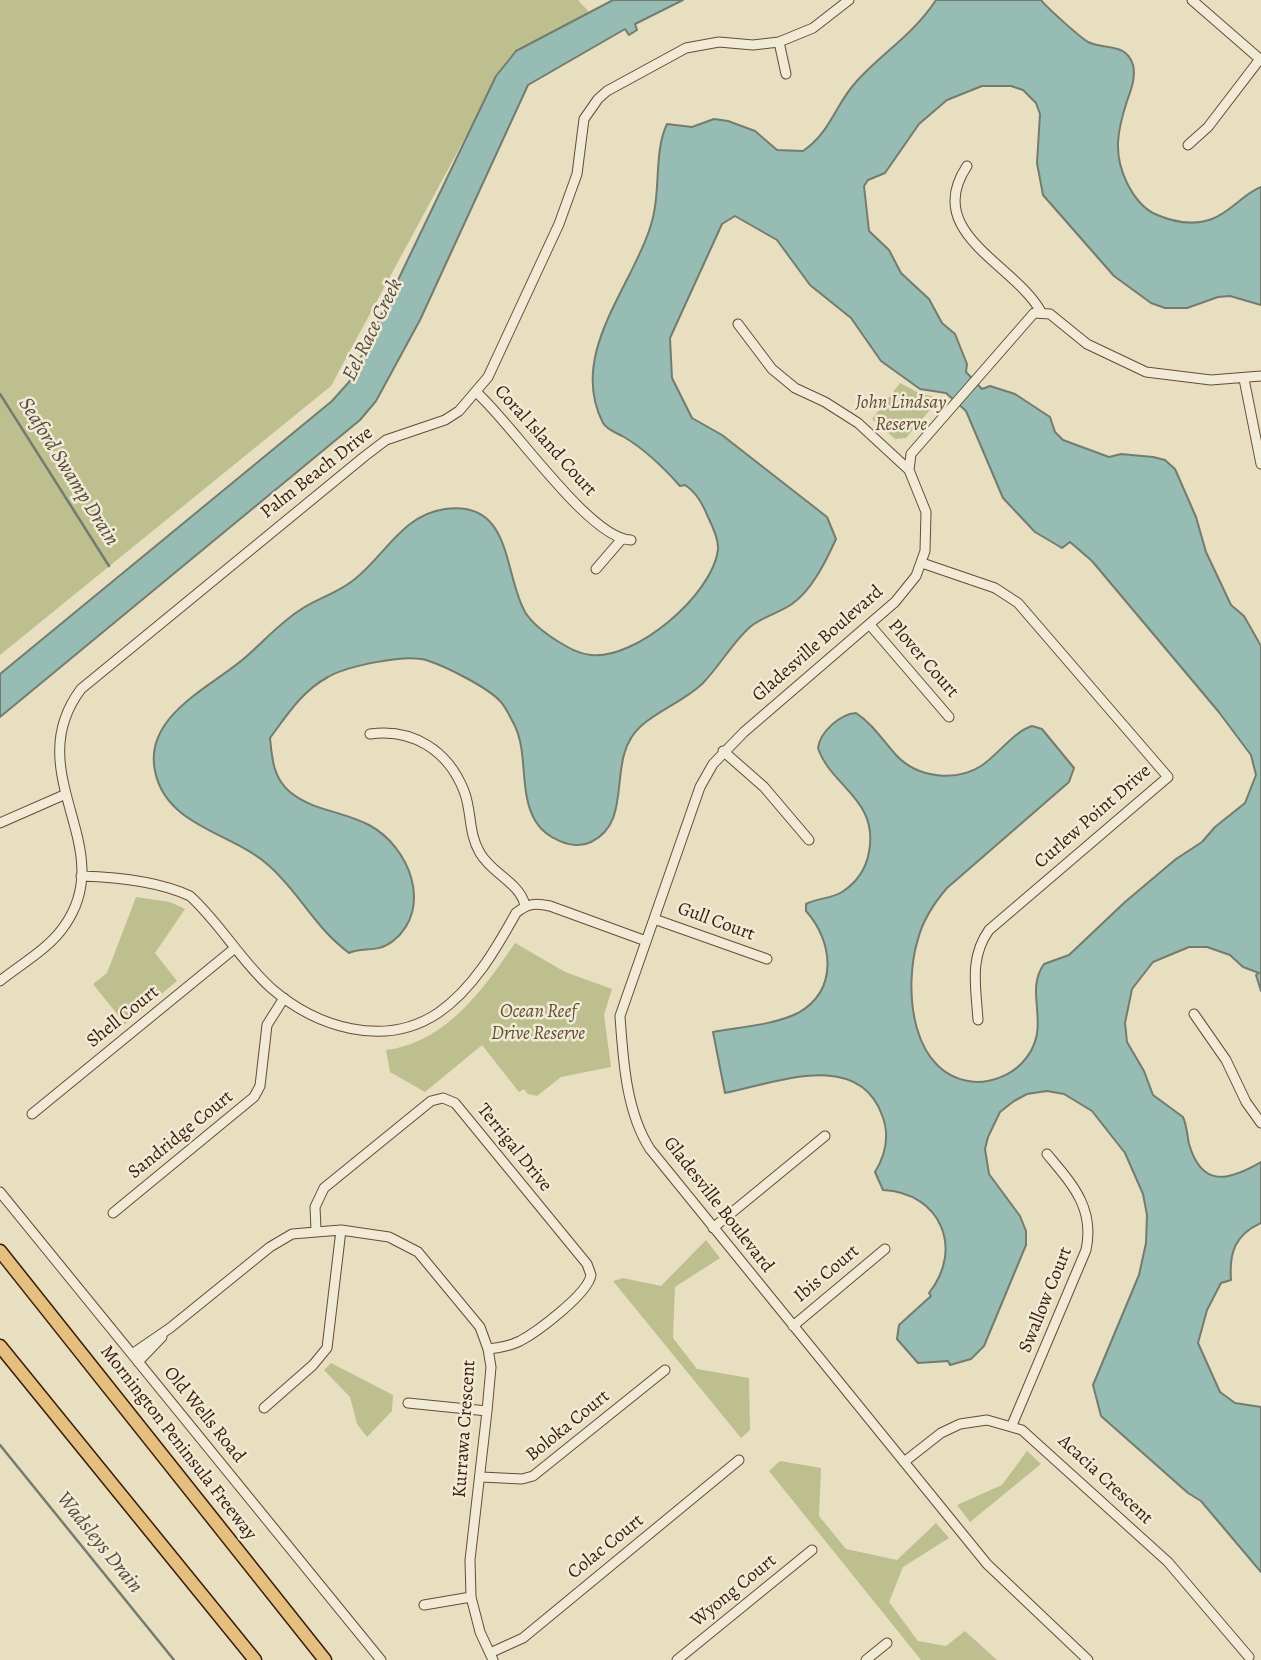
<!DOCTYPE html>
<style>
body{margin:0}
canvas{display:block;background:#e8dec0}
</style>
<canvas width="1261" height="1660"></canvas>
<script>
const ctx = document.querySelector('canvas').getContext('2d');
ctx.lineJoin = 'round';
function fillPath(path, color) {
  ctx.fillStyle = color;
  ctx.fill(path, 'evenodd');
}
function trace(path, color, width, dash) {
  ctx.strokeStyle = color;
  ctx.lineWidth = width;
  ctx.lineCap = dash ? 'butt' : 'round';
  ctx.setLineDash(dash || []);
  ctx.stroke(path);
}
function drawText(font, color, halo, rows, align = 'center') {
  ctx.font = font + ' Alegreya,serif';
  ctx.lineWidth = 5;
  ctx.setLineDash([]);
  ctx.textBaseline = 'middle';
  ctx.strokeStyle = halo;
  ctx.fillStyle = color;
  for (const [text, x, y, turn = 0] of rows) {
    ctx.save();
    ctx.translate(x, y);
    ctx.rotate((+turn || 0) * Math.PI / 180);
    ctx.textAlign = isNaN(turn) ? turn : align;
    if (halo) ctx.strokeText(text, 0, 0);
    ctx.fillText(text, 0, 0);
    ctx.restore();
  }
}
fillPath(new Path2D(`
 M0 0H578L589 12 516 51 507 60 331 386 0 655Z
 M900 383 921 394 940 398 906 438 895 439 872 419Z
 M136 897 170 902 185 909 155 953 177 981 125 1024 93 984 107 973Z
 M515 943 565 972 612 989 604 1015 611 1067 561 1077 537 1096 528 1094 524 1089 519 1092 482 1045 425 1092 390 1072 386 1050C445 1043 483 990 515 943Z
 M706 1240 720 1258 675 1287 673 1338 697 1369 749 1378 750 1430 741 1438 613 1281 623 1278 661 1286Z
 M331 1363 393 1395 392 1411 367 1437 357 1424 350 1397 324 1370Z
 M1027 1451 1041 1464 970 1522 957 1505 1002 1485Z
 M780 1461 821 1468 819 1516 846 1549 897 1560 936 1523 949 1538 903 1567 889 1602 918 1641 946 1646 965 1631 997 1660H921L769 1471Z`), '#bdbf8e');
const water = new Path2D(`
 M613 0H683L635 24 637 30 629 35 625 29 528 85 420 320 376 401 360 420 0 717V674L332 401 349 382 496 76 516 51Z
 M936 0H1041C1047 8 1080 37 1088 42 1104 50 1126 42 1133 65 1136 77 1131 90 1127 101 1117 132 1113 154 1127 183 1134 197 1142 208 1155 214 1173 222 1193 226 1212 219 1231 212 1243 194 1261 187V305L1230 296 1218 297 1187 308H1165L1151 303 1114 276 1043 195 1037 163 1040 114 1036 103 1023 90 1011 86H982L947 100 919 124 885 173 868 180 864 186 869 231 889 250 901 273 929 299 942 323 955 334 967 364 966 372 982 389 990 386 1015 394 1050 417 1055 432 1063 440 1109 457 1121 454 1153 457 1165 460 1175 469 1196 517 1206 552 1231 605 1244 616 1261 646V991L1256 975 1259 973 1243 967 1230 955 1207 947H1189L1153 962 1132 989 1125 1023 1127 1042 1144 1071 1153 1095 1183 1117C1187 1126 1187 1135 1189 1144 1202 1188 1228 1181 1261 1162V1223C1235 1235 1229 1252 1231 1280L1221 1283 1207 1310 1198 1343 1220 1392 1235 1403 1261 1407V1572L1201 1501 1188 1493 1101 1416 1093 1385 1139 1275 1146 1243 1147 1215 1143 1194 1125 1153 1092 1111 1064 1094 1047 1091 1027 1094 1014 1101 1000 1112 988 1137 985 1149 989 1174 1020 1216 1026 1231V1245L984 1346 971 1359 950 1365 948 1361 918 1363 897 1339 899 1325 931 1296 929 1293C964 1249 941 1193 883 1190L875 1172C886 1154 890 1135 882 1115 858 1049 775 1083 725 1093L713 1032C740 1027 774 1025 798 1013 839 990 833 941 806 911V904C817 898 831 899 842 892 856 883 866 869 869 852 879 799 831 787 818 748 820 732 840 714 856 713 873 724 883 741 897 756 918 778 956 782 981 766 998 755 1013 732 1032 726L1042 729 1074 768 1069 782 947 888C934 903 923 920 918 939 903 988 910 1079 977 1082 993 1082 1010 1075 1021 1064 1056 1028 1022 995 1044 964L1069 955 1125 902 1176 859 1202 842 1215 827 1245 803 1256 775 1251 755 1218 711 1092 561 1070 542 1062 548 1035 532 1003 498 966 411 946 393 920 389 881 361 851 318 810 285 777 240 735 216 722 224 670 338 672 378 692 418 722 435 827 517 836 539C826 561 812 590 792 604 779 613 762 617 750 627 732 643 719 667 702 684 684 701 659 710 641 726 604 759 636 820 591 842 573 851 546 838 536 822 518 793 529 753 514 724 510 717 506 707 500 701 487 687 445 666 426 660 405 654 347 666 328 677 302 691 287 715 270 738 272 758 273 778 290 792 313 811 343 811 369 825 409 846 434 908 393 941 377 954 362 946 349 953 312 925 299 891 267 864 230 832 166 826 155 771 143 714 216 685 248 655 266 639 280 623 300 610 316 599 335 594 351 582 384 558 401 515 445 509 513 500 503 573 525 612 533 625 546 634 559 642 569 648 579 654 591 655 636 660 712 595 718 550 719 540 713 527 708 517 703 505 697 493 685 485L680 486C664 468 646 450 624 437 617 433 607 430 603 423 568 355 631 288 650 228 662 193 653 153 667 124L692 127 714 119 728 121 755 131 777 150 803 151C830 133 835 105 856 82 882 53 914 34 936 0Z`);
fillPath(water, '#97bcb4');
trace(water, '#737c6f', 2);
trace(new Path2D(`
 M0 394 109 566
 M0 1445 174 1660`), '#737c6f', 2.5);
const minor = new Path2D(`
 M1192 0 1261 60
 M779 42 786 74
 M1188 145 1208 127 1260 59
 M967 166C922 233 1015 264 1041 312
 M738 324 772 369 795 388 825 402 858 423 909 470 926 512 925 551 916 576 895 602 744 732 713 764 700 787 620 1016C623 1059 626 1112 650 1149L987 1564 1088 1660
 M1244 379 1261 464
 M476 392C511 422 589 539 631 540
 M909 470 911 454 1034 313 1050 314 1087 344 1146 372 1211 380 1261 376
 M922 563 995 588 1018 603 1168 777 989 930C969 958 976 987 978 1020
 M596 569 621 540
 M870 625 949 717
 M370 734C412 728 448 750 464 791 472 811 468 833 480 853 492 874 519 882 525 905
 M723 751 764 787 809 840
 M0 823 66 794
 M81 876C117 877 158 881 190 896 220 923 240 960 271 988 316 1027 384 1049 438 1013 473 989 496 949 516 913 528 903 536 903 550 906L646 941
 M654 919 767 959
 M0 981C21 964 50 948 65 925 120 846 18 773 81 689L365 456 386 440 445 420 459 411 488 377 559 224 577 174 584 119 598 99 607 91 686 48 719 42 753 45 779 42 813 28 849 0
 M1194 1014 1226 1060 1246 1102 1261 1123
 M32 1114 235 948
 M0 1192 381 1660
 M113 1213 254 1097 260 1086 267 1025 284 998
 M713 1228 825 1136
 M316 1230 315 1207 324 1188 431 1101 443 1098 455 1103 587 1264 591 1275C588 1294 537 1332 520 1341 510 1346 498 1348 488 1349
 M793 1326 885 1249
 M132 1354 170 1328 270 1247 292 1234 341 1230 389 1237 418 1252 480 1327 488 1349 491 1367 487 1411 470 1560 471 1597 480 1632 493 1660
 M138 1362 162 1337
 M408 1403 487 1411
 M264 1408 313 1365 327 1348 341 1230
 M1012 1425 1086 1250C1095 1208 1072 1184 1047 1154
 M904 1462 941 1433 960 1424 987 1420 1022 1430 1168 1562 1249 1657
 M481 1477 522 1479 533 1476 665 1370
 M424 1605 471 1597
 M490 1653 523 1638 739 1460
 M677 1660 812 1550
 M866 1660 887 1643`);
const highway = new Path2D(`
 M0 1251 325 1660
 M0 1346 255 1660`);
trace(minor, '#674c36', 11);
trace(highway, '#3c1c08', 15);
trace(minor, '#f0ead6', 9);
trace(highway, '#e4bf80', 12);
drawText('italic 19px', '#634d30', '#f0ead6', [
 ["John Lindsay",901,403],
 ["Reserve",901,425],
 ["Ocean Reef",538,1012],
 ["Drive Reserve",538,1034]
]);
drawText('19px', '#3c1c08', '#f0ead6', [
 ["Coral Island Court",545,441,48],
 ["Palm Beach Drive",317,473,-38],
 ["Gladesville Boulevard",818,644,-41],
 ["Plover Court",923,659,49],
 ["Curlew Point Drive",1093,817,-41],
 ["Gull Court",716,922,20],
 ["Shell Court",123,1017,-39],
 ["Sandridge Court",181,1135,-39],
 ["Terrigal Drive",514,1148,51],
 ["Gladesville Boulevard",718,1205,52],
 ["Ibis Court",827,1274,-40],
 ["Swallow Court",1046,1300,-68],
 ["Old Wells Road",204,1415,51],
 ["Boloka Court",568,1426,-39],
 ["Kurrawa Crescent",465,1429,-86],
 ["Mornington Peninsula Freeway",178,1443,52],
 ["Acacia Crescent",1105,1480,43],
 ["Colac Court",606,1547,-39],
 ["Wyong Court",734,1591,-39]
]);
drawText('italic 21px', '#574c3c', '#f0ead6', [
 ["Eel Race Creek",373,330,-64],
 ["Seaford Swamp Drain",68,472,58],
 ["Wadsleys Drain",99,1543,51]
]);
</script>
